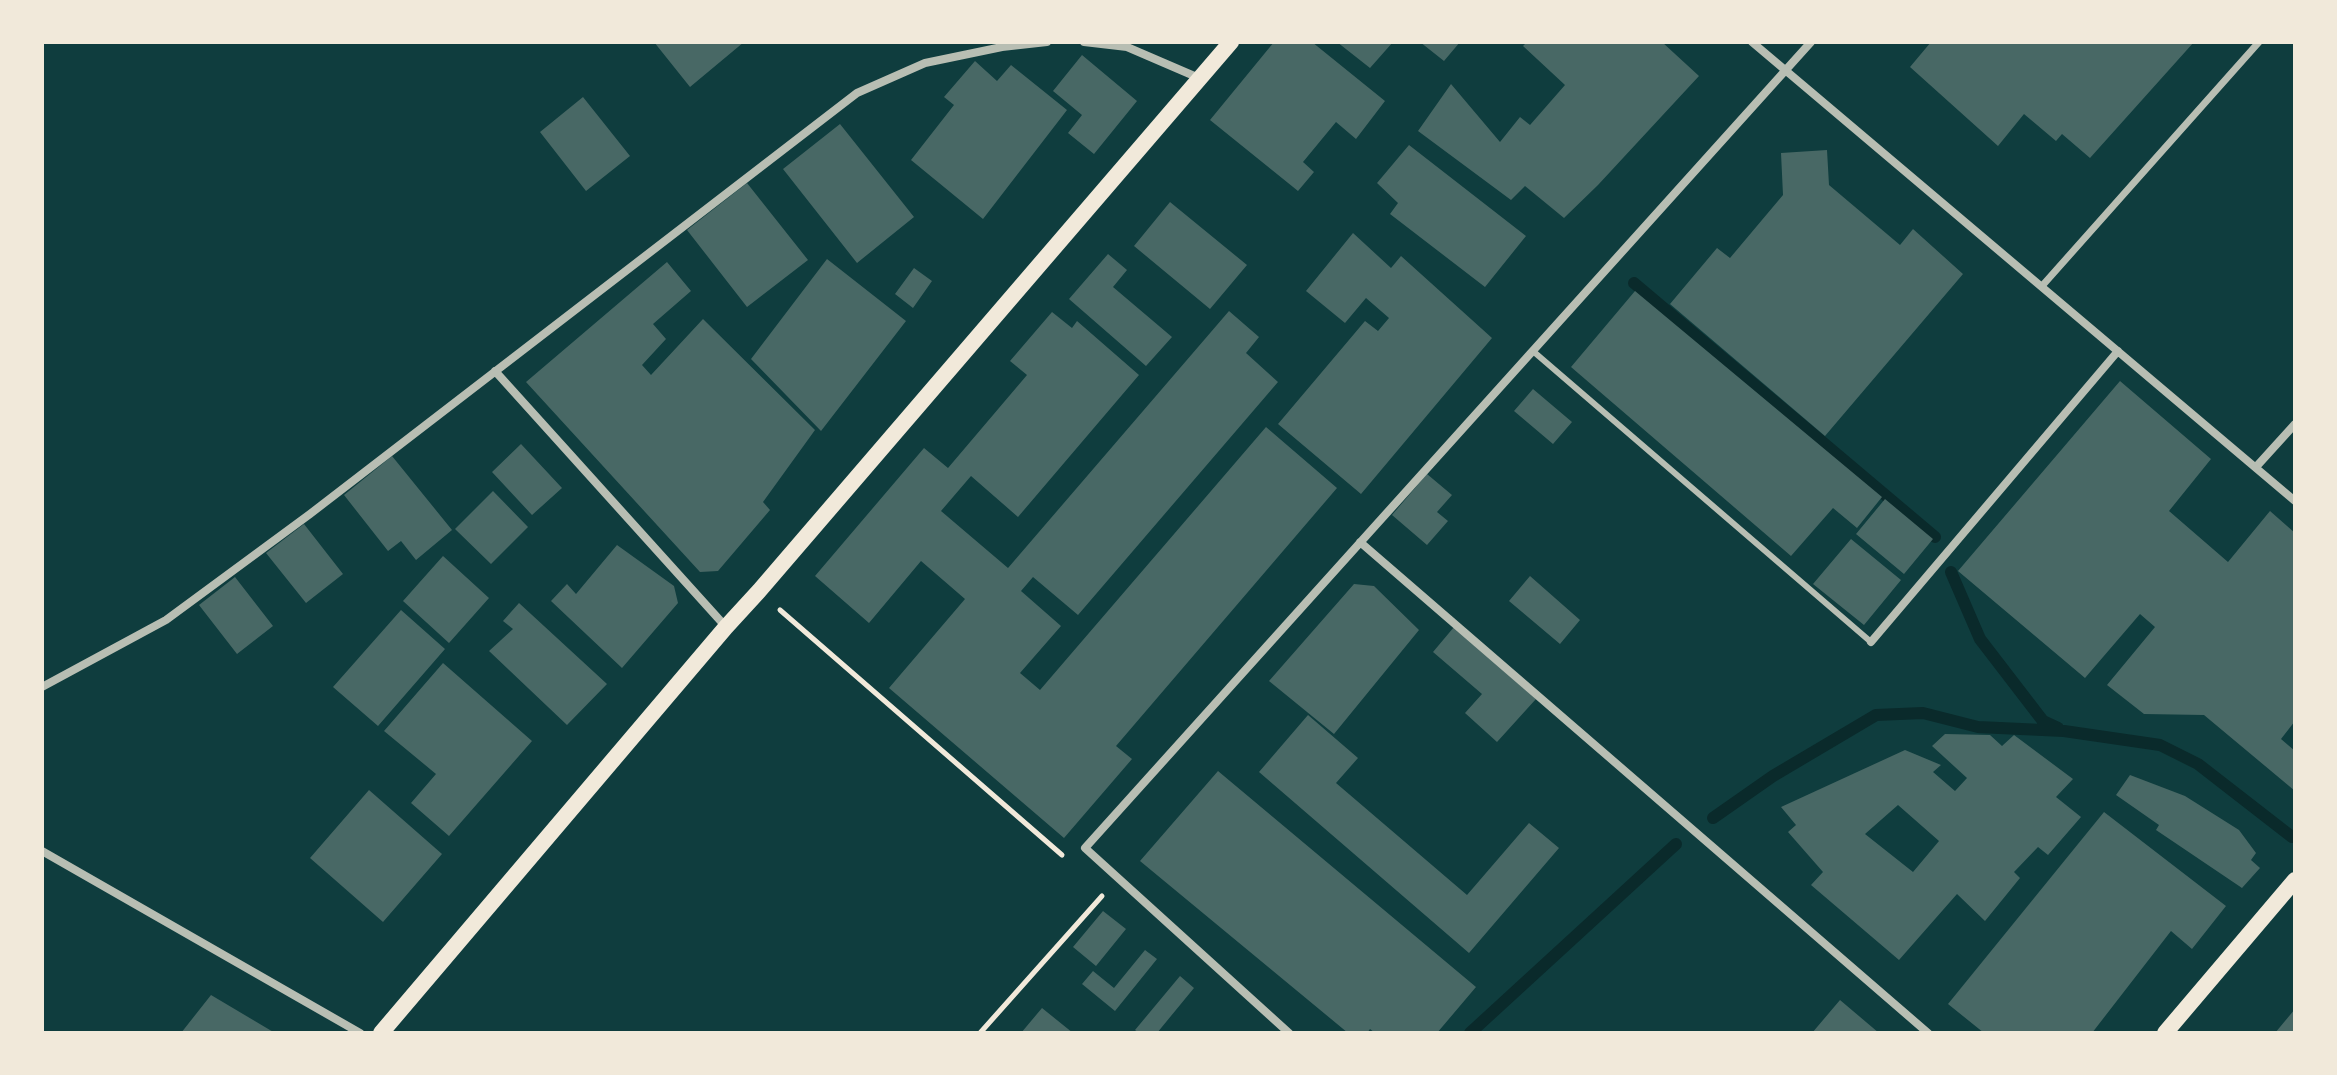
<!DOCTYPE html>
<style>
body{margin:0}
#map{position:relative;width:2337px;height:1075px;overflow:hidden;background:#0f3d3e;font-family:"Fira Sans",sans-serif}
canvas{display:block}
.frame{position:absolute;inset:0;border:44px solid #f1e9da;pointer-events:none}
</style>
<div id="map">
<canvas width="2337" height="1075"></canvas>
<div class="frame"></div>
</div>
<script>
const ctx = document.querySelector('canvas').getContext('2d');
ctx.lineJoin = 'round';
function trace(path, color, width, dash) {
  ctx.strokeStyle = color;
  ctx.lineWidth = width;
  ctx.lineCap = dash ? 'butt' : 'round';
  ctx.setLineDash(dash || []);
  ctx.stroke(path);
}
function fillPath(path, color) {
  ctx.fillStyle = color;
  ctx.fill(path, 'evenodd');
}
trace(new Path2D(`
 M1634 283 1935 537
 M1951 572 1980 639 2043 721 2058 728
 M1713 818 1773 776 1876 715 1923 713 1978 727 2064 731 2160 745 2198 764 2292 837
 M1470 1033 1676 844`), '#0a2a2b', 12);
fillPath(new Path2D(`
 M654 42H744L690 87Z
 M1274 42H1312L1385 101 1356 139 1336 122 1303 162 1314 172 1298 191 1210 120Z
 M1337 42H1393L1370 68Z
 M1420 42H1460L1444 61Z
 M1527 42H1662L1699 76 1598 185 1564 218 1525 186 1511 200 1418 131 1451 84 1500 142 1520 117 1530 125 1565 85 1523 46Z
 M1931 42H2194L2090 158 2062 134 2056 141 2024 114 1998 146 1910 67Z
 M1082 55 1137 101 1094 154 1068 133 1082 115 1053 91Z
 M975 61 997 81 1011 65 1067 110 983 219 911 160 954 105 944 97Z
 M583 97 630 156 586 191 540 132Z
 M840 124 914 217 857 263 783 169Z
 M1409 145 1526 236 1485 287 1390 214 1398 203 1377 183Z
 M1827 150 1829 185 1900 245 1913 229 1963 274 1825 436 1670 304 1717 248 1730 258 1783 195 1781 153Z
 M747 183 808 260 747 307 687 230Z
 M1170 202 1247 265 1210 309 1134 246Z
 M1353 233 1391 268 1401 256 1492 338 1361 494 1278 424 1365 321 1378 331 1389 318 1366 298 1345 323 1306 291Z
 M1108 254 1127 270 1113 287 1172 337 1146 366 1069 299Z
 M827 259 906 321 821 431 751 359Z
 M667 262 691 291 653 324 666 339 642 365 651 375 703 319 815 430 763 502 770 510 718 571 700 572 526 382Z
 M914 268 932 281 913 308 895 294Z
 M1635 291 1882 497 1857 528 1833 508 1791 556 1571 367Z
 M1229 311 1259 337 1246 353 1278 382 1078 615 1033 577 1021 591 1061 626 1020 673 1040 690 1266 427 1337 488 1116 746 1132 759 1064 838 889 688 965 599 921 561 869 623 815 576 924 448 948 468 1027 375 1010 361 1052 312 1072 328 1077 321 1139 375 1018 517 971 476 941 511 1008 568Z
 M2120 381 2211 459 2169 511 2228 562 2270 511 2295 533V721L2281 739 2295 751V791L2204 715 2144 714 2107 685 2155 627 2140 614 2085 678 1958 571Z
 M1533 389 1572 422 1553 444 1514 411Z
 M521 444 562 488 532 515 492 472Z
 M392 456 452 530 416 560 401 541 388 551 344 495Z
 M1427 474 1452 495 1437 512 1448 521 1427 545 1392 515Z
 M493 491 528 527 491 564 455 529Z
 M1885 499 1933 539 1904 574 1856 534Z
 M304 524 343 574 306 603 266 553Z
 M1851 539 1901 580 1864 625 1813 584Z
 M617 545 674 586 678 603 622 668 551 601 567 584 576 594Z
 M443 556 489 598 449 643 403 601Z
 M1530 576 1580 620 1560 644 1509 601Z
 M235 577 273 626 237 654 199 605Z
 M1354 584 1374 586 1419 630 1334 734 1269 681Z
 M519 603 607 684 567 725 489 651 513 629 503 621Z
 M401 610 445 649 378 726 333 687Z
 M1454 627 1536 699 1497 742 1465 713 1482 694 1433 652Z
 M443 663 532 741 449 836 411 803 436 774 384 731Z
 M1308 715 1358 758 1336 783 1467 895 1529 823 1559 848 1469 953 1259 772Z
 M1945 734 1990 735 2002 746 2014 735 2073 779 2056 797 2081 817 2048 855 2038 847 2014 872 2020 878 1985 921 1957 894 1899 960 1811 885 1823 872 1788 832 1796 825 1781 807 1905 750 1941 765 1933 772 1955 791 1967 778 1932 746ZM1898 805 1939 841 1913 872 1865 834Z
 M1218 771 1476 987 1437 1033H1375L1370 1029 1367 1033H1348L1140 861Z
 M2130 775 2185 796 2239 830 2256 853 2251 860 2260 868 2242 888 2156 830 2159 825 2116 795Z
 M369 790 442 854 383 922 310 858Z
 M2104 812 2226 906 2192 949 2171 931 2092 1033H1984L1948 1004Z
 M1103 911 1126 929 1096 966 1073 947Z
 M1145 950 1157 959 1115 1011 1082 984 1093 971 1114 988Z
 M1180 976 1194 988 1157 1033H1139L1135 1030Z
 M211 995 275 1033H181Z
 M1840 1000 1879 1033H1812Z
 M1042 1008 1073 1033H1021Z
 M2295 1009V1033H2275Z`), '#486865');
trace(new Path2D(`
 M780 610 1062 855
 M980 1033 1102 896`), '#f1e9da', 5);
trace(new Path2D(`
 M1534 352 1871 642`), '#b8beb3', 6);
trace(new Path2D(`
 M2042 286 2259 42`), '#b8beb3', 7);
trace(new Path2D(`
 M1084 42 1127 47 1199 78
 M1752 42 2295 501
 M495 371 726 627
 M2256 467 2295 424
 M1360 542 1928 1033
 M1871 642 2118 351
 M42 687 166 620 310 514 857 93 925 63 1002 47 1047 42
 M42 851 360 1033
 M1289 1033 1085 848 1811 42`), '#b8beb3', 8);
trace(new Path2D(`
 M381 1033 726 627 759 591 1231 42
 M2165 1033 2295 880`), '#f1e9da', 16);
</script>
